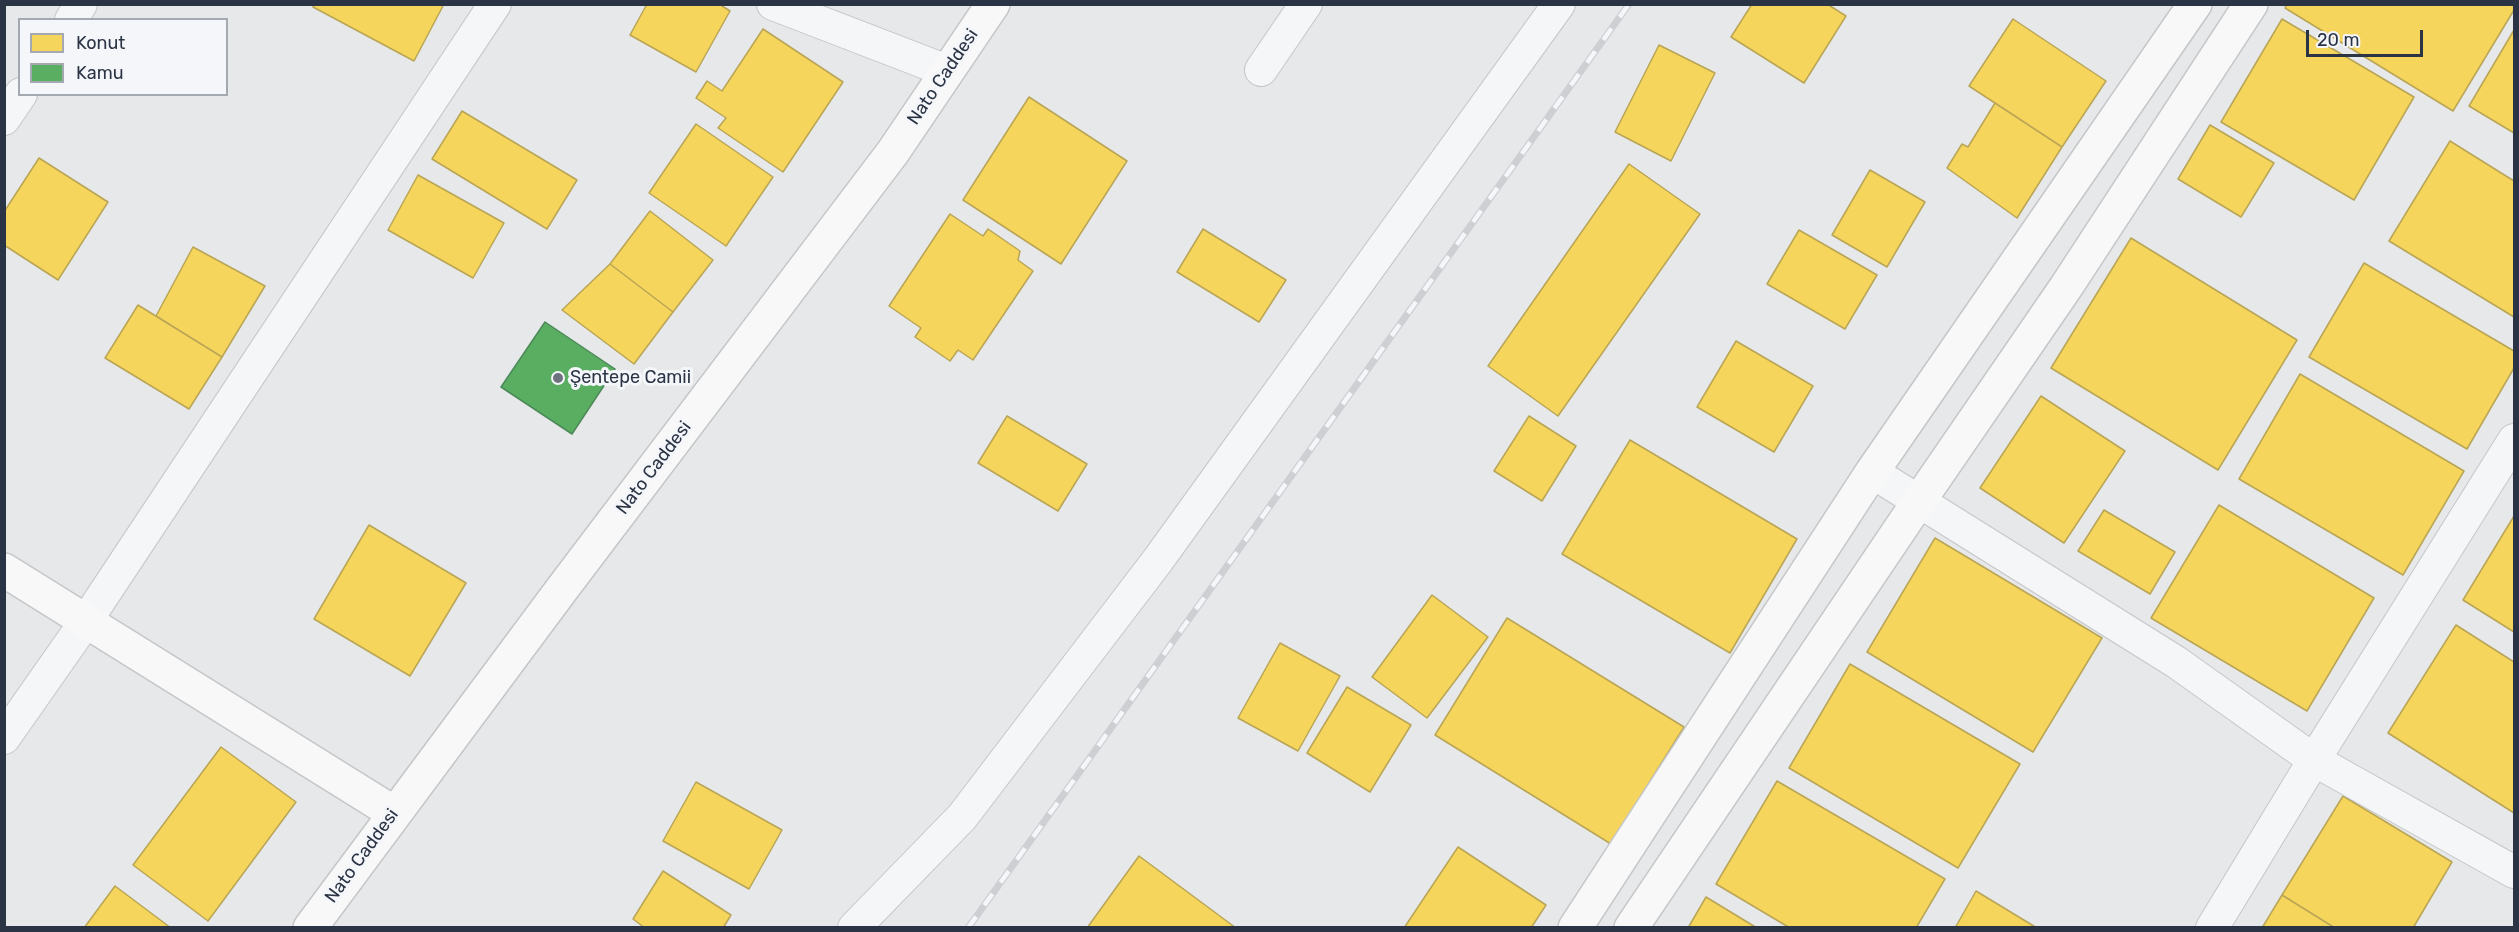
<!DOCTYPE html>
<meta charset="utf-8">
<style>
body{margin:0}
#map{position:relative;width:2519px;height:932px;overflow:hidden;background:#e6e8ea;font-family:Rubik,sans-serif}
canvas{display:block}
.frame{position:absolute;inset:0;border:6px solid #2b3445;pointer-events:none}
.legend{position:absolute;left:18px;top:18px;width:210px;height:78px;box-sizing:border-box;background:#f4f6f9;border:2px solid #a4a8b1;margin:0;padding:8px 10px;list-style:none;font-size:18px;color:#2b3445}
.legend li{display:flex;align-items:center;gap:12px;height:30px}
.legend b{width:30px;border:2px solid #a4a8b1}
.scale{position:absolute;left:2306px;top:30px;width:117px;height:27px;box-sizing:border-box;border:3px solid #2b3445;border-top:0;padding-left:8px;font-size:18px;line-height:21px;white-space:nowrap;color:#2b3445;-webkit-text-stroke:4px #f4f6f9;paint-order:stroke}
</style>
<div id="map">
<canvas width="2519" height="932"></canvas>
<div class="frame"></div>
<ul class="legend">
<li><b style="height:16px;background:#f6d55c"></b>Konut</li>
<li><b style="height:16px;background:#5aae61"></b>Kamu</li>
</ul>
<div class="scale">20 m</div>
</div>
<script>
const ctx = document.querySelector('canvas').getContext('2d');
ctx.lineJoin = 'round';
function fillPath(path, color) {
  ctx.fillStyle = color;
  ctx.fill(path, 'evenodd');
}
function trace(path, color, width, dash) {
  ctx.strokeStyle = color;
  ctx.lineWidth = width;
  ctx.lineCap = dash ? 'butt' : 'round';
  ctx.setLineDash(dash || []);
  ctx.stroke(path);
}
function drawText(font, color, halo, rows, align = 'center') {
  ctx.font = font + ' Rubik,sans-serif';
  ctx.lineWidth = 6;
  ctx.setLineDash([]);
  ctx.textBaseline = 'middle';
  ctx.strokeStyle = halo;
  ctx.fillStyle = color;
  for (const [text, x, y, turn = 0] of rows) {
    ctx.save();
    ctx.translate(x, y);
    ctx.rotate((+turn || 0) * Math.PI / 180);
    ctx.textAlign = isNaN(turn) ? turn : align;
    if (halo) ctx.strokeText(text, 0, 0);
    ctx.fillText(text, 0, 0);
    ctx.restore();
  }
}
const homes = new Path2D(`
 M314 4H444L414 61 313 7Z
 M647 4H719L730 11 696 72 630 35Z
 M1752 4H1827L1846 16 1804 83 1731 37Z
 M2287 4H2514V10L2453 111 2285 8Z
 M2013 19 2106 81 2062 147 1969 86Z
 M2282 19 2414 97 2354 200 2221 122Z
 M763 29 843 82 783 172 718 128 726 118 696 98 707 81 722 91Z
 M2514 30V133L2469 106Z
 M1659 45 1715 73 1671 161 1615 132Z
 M1029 97 1127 161 1061 264 963 200Z
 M1995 103 2062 147 2017 218 1947 168 1962 144 1968 147Z
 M462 111 577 180 547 229 432 159Z
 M696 124 773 177 726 246 649 193Z
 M2210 125 2274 163 2241 217 2178 179Z
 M2450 141 2514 181V317L2389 241Z
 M39 158 108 202 58 280 4 245V212Z
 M1629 164 1700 214 1558 416 1488 366Z
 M1870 170 1925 202 1887 267 1832 235Z
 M418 175 504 223 473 278 388 230Z
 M650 211 713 260 673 312 610 264Z
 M950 214 983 236 988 229 1020 251 1018 260 1033 271 973 360 958 350 950 361 915 337 921 328 889 306Z
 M1203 229 1286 280 1259 322 1177 272Z
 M1799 230 1877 275 1845 329 1767 284Z
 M2131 238 2297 340 2218 470 2051 368Z
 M193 247 265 286 222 357 156 316Z
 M2364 263 2514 351V368L2467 449 2309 357Z
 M610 264 673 312 634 364 562 310Z
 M138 305 222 357 189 409 105 358Z
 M1736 341 1813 386 1774 452 1697 407Z
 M2300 374 2464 471 2403 575 2239 479Z
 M2041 396 2125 451 2064 543 1980 488Z
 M1007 416 1087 464 1058 511 978 463Z
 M1529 416 1576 446 1542 501 1494 471Z
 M1630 440 1797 539 1730 653 1562 554Z
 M2219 505 2374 598 2307 711 2151 618Z
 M2104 510 2175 552 2150 594 2078 551Z
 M2514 516V632L2463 600Z
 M369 525 466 583 410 676 314 619Z
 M1935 538 2102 638 2033 752 1867 652Z
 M1432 595 1488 637 1427 718 1372 677Z
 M1507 618 1684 727 1611 844 1435 735Z
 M2456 625 2514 662V813L2388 733Z
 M1280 643 1340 676 1298 751 1238 718Z
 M1850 664 2020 764 1958 868 1789 768Z
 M1347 687 1411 725 1370 792 1307 753Z
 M221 747 296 802 208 921 133 865Z
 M1777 781 1945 879 1916 928H1790L1716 884Z
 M696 782 782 830 749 889 663 841Z
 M2343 796 2452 862 2413 928H2335L2282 895Z
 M1458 847 1546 905 1531 928H1404Z
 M1139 856 1236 928H1087Z
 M663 871 731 915 723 928H645L633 919Z
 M115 886 171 928H84Z
 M1976 891 2037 928H1955Z
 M2282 895 2335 928H2262Z
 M1706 897 1757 928H1688Z`);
fillPath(homes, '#f6d55c');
trace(homes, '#b9a555', 1.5);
const public = new Path2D(`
 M545 322 615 369 572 434 501 387Z`);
fillPath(public, '#5aae61');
trace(public, '#4c8959', 1.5);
const street = new Path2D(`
 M773 4 947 71
 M71 20 81 4
 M1261 70 1306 4
 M4 119 21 94
 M1872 472 2176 662 2314 760 2514 872
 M4 738 86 621 495 4
 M854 928 962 817 1158 560 1559 4
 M2212 928 2314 760 2514 440`);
const secondary = new Path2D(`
 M4 570 394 813
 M310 928 562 589 893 152 993 4
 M1575 928 1872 472 2195 4
 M1631 928 1919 501 2066 287 2251 4`);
trace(street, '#c4c6c8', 34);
trace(secondary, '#c4c6c8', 36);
trace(street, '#f5f6f7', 32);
trace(secondary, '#f8f8f8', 33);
const rail = new Path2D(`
 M968 928 1629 4`);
trace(rail, '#cecfd2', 7);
trace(rail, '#f4f6f9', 4.5, [14]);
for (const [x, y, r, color] of [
 [558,378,6,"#6c737f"]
]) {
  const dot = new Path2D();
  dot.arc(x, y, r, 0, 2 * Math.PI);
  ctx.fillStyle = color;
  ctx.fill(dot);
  trace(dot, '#f4f6f9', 2);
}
drawText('18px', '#2b3445', '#f4f6f9', [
 ["Nato Caddesi",943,77,-56],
 ["Nato Caddesi",654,468,-53],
 ["Nato Caddesi",362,856,-54]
]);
drawText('18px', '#2b3445', '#f4f6f9', [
 ["Şentepe Camii",570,378]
], 'left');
</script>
